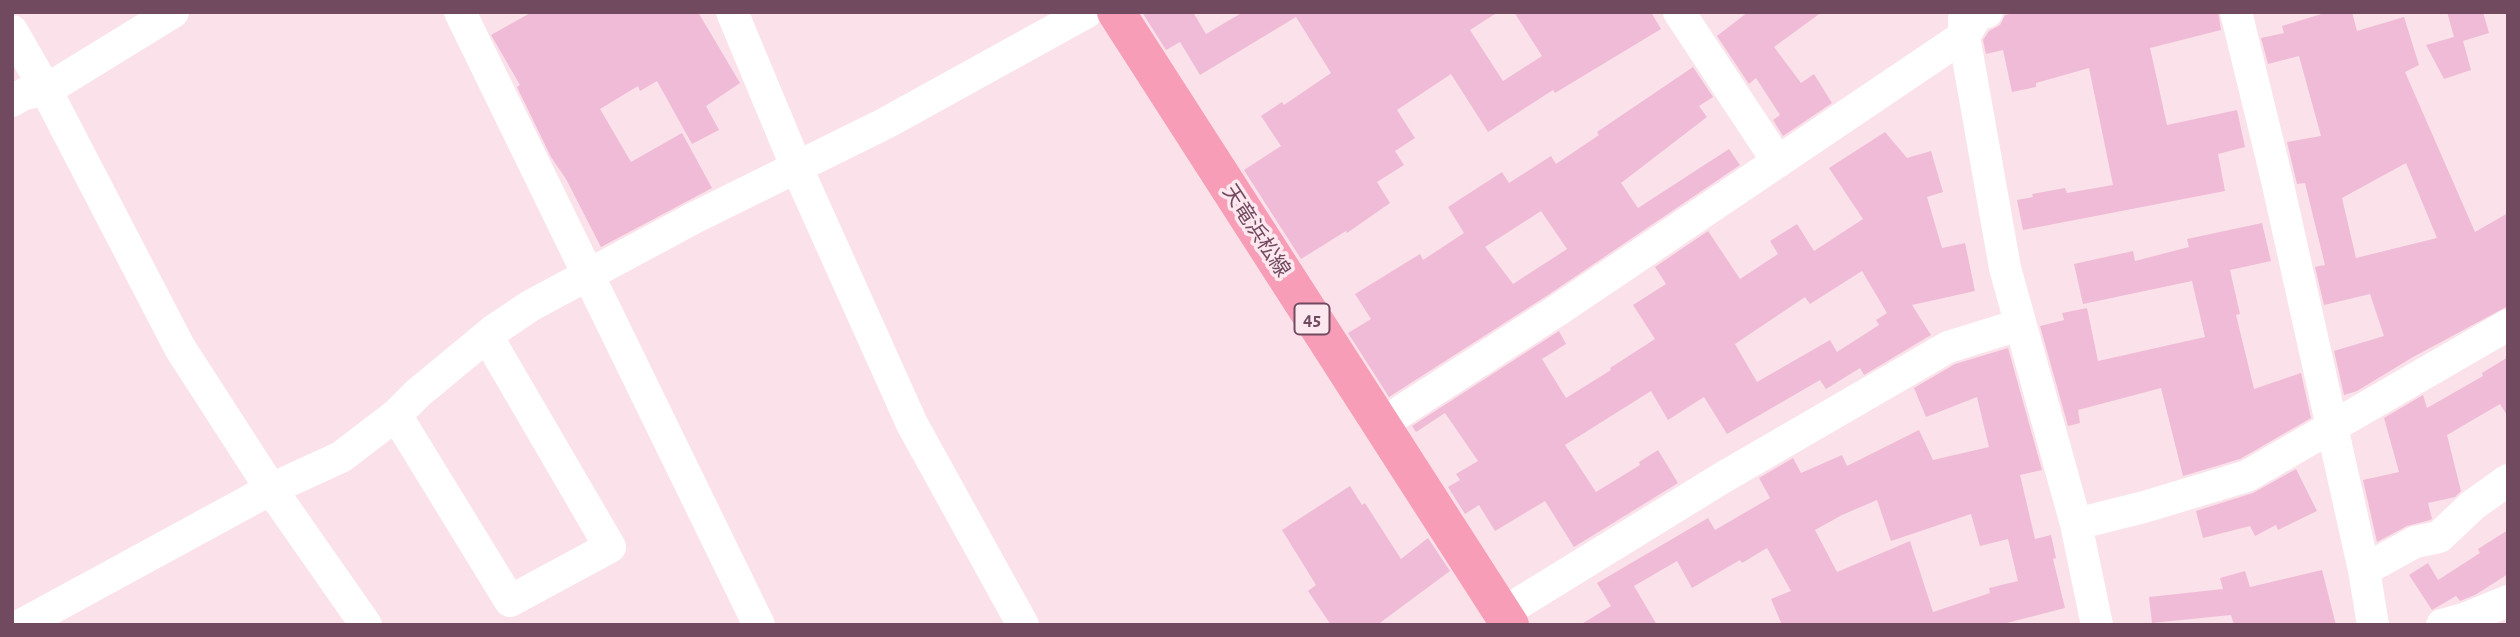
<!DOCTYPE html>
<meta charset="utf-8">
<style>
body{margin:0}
#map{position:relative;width:2520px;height:637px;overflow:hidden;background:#fbe2ea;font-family:"Alegreya Sans",sans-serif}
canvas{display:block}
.frame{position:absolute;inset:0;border:14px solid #724a60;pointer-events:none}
</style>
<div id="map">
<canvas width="2520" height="637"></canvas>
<div class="frame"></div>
</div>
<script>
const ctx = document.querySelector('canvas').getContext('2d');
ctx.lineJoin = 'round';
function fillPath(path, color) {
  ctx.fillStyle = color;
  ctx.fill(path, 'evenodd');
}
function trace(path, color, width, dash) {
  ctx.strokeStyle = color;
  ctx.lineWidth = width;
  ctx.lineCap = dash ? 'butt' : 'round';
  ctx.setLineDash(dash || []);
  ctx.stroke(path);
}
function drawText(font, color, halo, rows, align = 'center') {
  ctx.font = font + ' "Alegreya Sans","Noto Sans JP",sans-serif';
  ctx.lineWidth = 7;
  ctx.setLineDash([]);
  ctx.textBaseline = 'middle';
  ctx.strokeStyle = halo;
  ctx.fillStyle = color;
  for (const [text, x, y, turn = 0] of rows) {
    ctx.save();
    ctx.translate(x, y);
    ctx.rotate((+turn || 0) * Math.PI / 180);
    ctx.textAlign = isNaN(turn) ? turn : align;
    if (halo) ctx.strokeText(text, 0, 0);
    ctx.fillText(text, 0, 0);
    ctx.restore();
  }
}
fillPath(new Path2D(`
 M532 12H698L740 83 706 106 719 130 692 144 657 81 640 91 638 86 600 109 631 162 682 133 712 188 601 247 566 179 551 157 517 87 520 85 491 35Z
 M1142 12H1193L1206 34 1243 12H1498L1470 30 1503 81 1542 56 1514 12H1651L1661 29 1555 93 1553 90 1488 132 1451 74 1397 110 1415 138 1395 151 1404 165 1377 182 1390 203 1347 233 1346 231 1301 259 1244 170 1281 146 1261 116 1282 102 1284 105 1331 73 1296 17 1200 75 1180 42 1166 50Z
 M1748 12H1822L1774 47 1801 83 1814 74 1832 103 1783 136 1773 120 1780 115 1756 78 1749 84 1717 36Z
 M2018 12H2218L2221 30 2150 48 2167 125 2237 110 2245 147 2218 154 2225 191 2023 230 2017 200 2033 197 2032 194 2065 188 2067 193 2113 185 2089 68 2036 83V87L2012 92 2003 50 1986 54 1983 40 1989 31 2000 25 2005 15Z
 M2328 12H2352L2357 31 2404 17 2419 65 2405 72 2475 232 2508 213V306L2413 357 2357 391 2344 395 2334 351 2384 336 2370 294 2324 305 2315 267 2325 265 2305 183 2297 184 2287 142 2321 136 2299 56 2268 64 2261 38 2284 33 2282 26ZM2406 163 2437 238 2356 258 2342 198Z
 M2447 12H2483L2489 33 2463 41 2471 70 2444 79 2426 45 2454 37Z
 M1693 67 1713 97 1699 106 1707 117 1621 183 1638 208 1729 149 1740 165 1548 295 1389 397 1348 333 1371 319 1355 294 1420 254 1423 260 1464 233 1448 207 1502 172 1509 183 1551 156 1556 164 1599 135 1597 132ZM1541 211 1567 249 1513 284 1485 247Z
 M1885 132 1907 158 1931 151 1943 192 1927 197 1942 248 1965 243 1975 291 1912 305 1931 335 1864 375 1860 368 1826 389 1820 380 1727 434 1704 397 1668 420 1651 391 1565 445 1596 492 1640 465 1639 462 1658 450 1678 483 1574 547 1545 501 1495 531 1479 505 1465 514 1448 487 1460 480 1456 474 1478 461 1445 413 1416 432 1412 426 1559 331 1566 344 1542 359 1566 398 1611 370 1610 368 1655 339 1633 305 1666 284 1655 267 1708 231 1740 279 1778 254 1770 241 1797 224 1814 251 1863 219 1829 168ZM1862 271 1887 313 1876 320 1879 325 1837 352 1830 340 1757 382 1735 344 1805 297 1810 304Z
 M2262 223 2271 261 2230 270 2240 314 2236 315 2254 389 2301 373 2311 418 2240 459 2183 476 2161 388 2078 410 2080 423 2068 426 2040 326 2064 320 2062 313 2087 308 2098 361 2205 337 2192 281 2083 304 2074 264 2133 251 2135 261 2189 247 2187 239Z
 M2008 348 2042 470 2020 475 2035 539 2051 535 2056 558 2053 559 2065 608 1999 625H1782L1771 599 1791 591 1767 548 1742 563 1740 560 1692 588 1677 561 1634 586 1657 625H1580L1611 606 1597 583 1708 518 1715 530 1770 498 1759 478 1793 458 1801 473 1842 455 1847 466 1919 430 1933 460 1989 447 1977 397 1926 417 1914 388 1955 364ZM1877 500 1891 541 1971 514 1980 546 2008 539 2018 581 1989 588 1990 593 1933 612 1910 541 1837 572 1815 530 1842 515Z
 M2508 357V417L2500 404 2447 435 2461 491 2455 497 2428 503 2432 519 2430 520 2407 526 2377 542 2363 480 2399 472 2384 418 2423 395 2427 408 2483 376 2482 373Z
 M2296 469 2317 511 2278 530 2276 525 2255 536 2250 526 2203 538 2196 511 2253 493Z
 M1350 486 1362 505 1365 503 1401 559 1428 538 1450 571 1377 625H1331L1308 591 1316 585 1282 530Z
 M2508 530V574L2475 595 2460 601 2456 596 2432 610 2409 575 2428 563 2438 580 2480 553 2478 549Z
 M2322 570 2336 625H2234L2231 615 2152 623 2149 597 2223 589 2220 578 2245 571 2250 587Z`), '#efbbd6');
trace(new Path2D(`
 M460 12 759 625
 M732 12 797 168 912 424 1023 625
 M1679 12 1778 162
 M2236 12 2276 176 2364 570 2373 625
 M1964 19V36L2005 268 2076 524 2097 625
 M12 31 46 90 180 348 271 489 366 625
 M12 101 24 94 46 90 173 12
 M396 415 510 601 610 547 487 336
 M1380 425 1558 310 1964 36 1977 15 1987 12
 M2076 524 2144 507 2247 476 2508 325
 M2364 570 2415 542 2439 537 2473 505 2508 480
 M1503 613 1722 478 1948 347 2019 325
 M21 625 271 489 341 457 396 415 418 393 493 331 530 306 694 218 886 123 1087 12
 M2442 625 2464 619 2508 601`), '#fff', 32);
trace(new Path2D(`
 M1116 12 1510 625`), '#f89db7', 38);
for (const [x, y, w] of [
 [1312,319,35]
]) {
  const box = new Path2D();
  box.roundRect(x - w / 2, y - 15.5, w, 31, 5);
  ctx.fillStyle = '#fee8ef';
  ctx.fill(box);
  trace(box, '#724a60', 2);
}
drawText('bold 19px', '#724a60', null, [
 ["45",1312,319]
]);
drawText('21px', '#724a60', '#fee8ef', [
 ["天竜浜松線",1256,231,57]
]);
</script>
